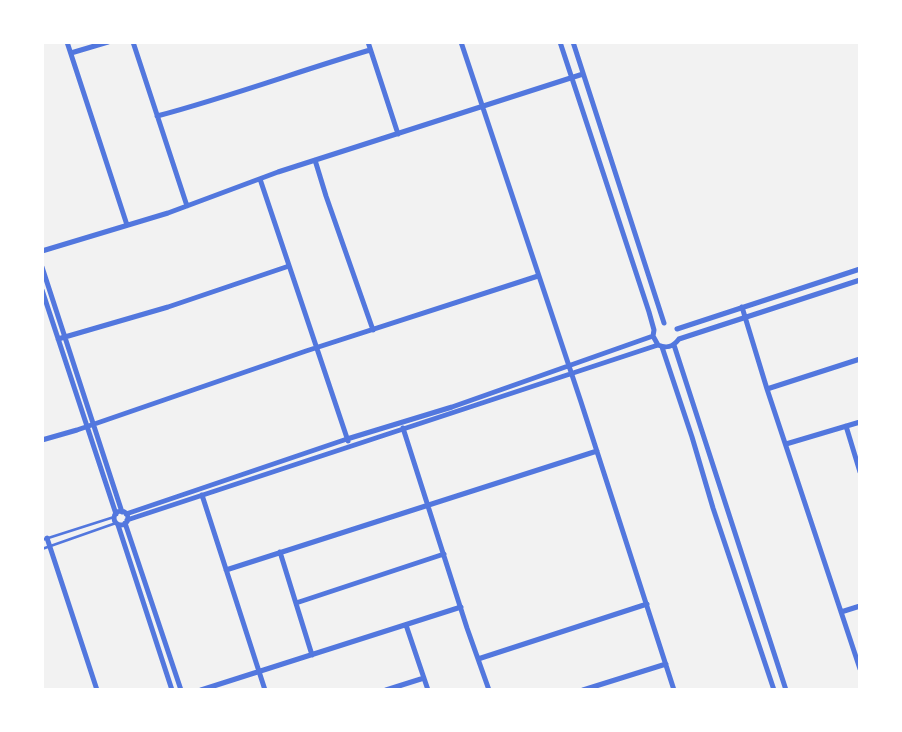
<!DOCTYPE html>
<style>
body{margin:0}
#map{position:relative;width:902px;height:732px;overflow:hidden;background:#f2f2f2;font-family:"IBM Plex Sans",sans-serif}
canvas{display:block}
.frame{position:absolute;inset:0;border:44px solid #fff;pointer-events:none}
</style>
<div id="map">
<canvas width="902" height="732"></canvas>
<div class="frame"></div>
</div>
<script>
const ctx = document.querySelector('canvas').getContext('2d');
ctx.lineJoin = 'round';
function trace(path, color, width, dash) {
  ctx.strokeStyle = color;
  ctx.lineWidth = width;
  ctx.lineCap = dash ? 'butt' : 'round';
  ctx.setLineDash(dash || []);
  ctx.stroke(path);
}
trace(new Path2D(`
 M42 540 114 517
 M42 549 116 523`), '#5277de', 2.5);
trace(new Path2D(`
 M67 42 127 225
 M133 42 187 206
 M368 42 398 134
 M461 42 581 402 674 690
 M560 42 649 312 654 330 653 336 658 345C667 349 673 347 679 339L860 280
 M573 42 664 323
 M71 53 108 42
 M157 116C229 97 299 71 370 50
 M315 160 326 196 373 330
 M260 179 348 441
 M42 251 168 213 278 172 583 74
 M42 267 122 512
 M42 290 116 514
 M742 307 767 389 860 669
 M677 329 860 269
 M58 339 168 307 289 266
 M674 345 786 690
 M662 347 692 437 713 508 774 690
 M767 389 860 359
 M846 426 860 472
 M403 428 467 628 489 690
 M42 440 77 430 306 351 538 276
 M786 444 860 422
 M202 495 265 690
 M114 518a7 7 0 1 1 14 0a7 7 0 1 1-14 0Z
 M126 514 347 439 452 407 653 336
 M127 520 658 345
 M125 523 181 690
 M118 525 172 690
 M47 538 97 690
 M280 552 312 655
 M226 570 597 451
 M296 603 444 554
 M841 612 860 606
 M406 625 428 690
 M478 659 647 604
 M201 690 461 607
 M386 690 424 678
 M583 690 666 664`), '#5277de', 5);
</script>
